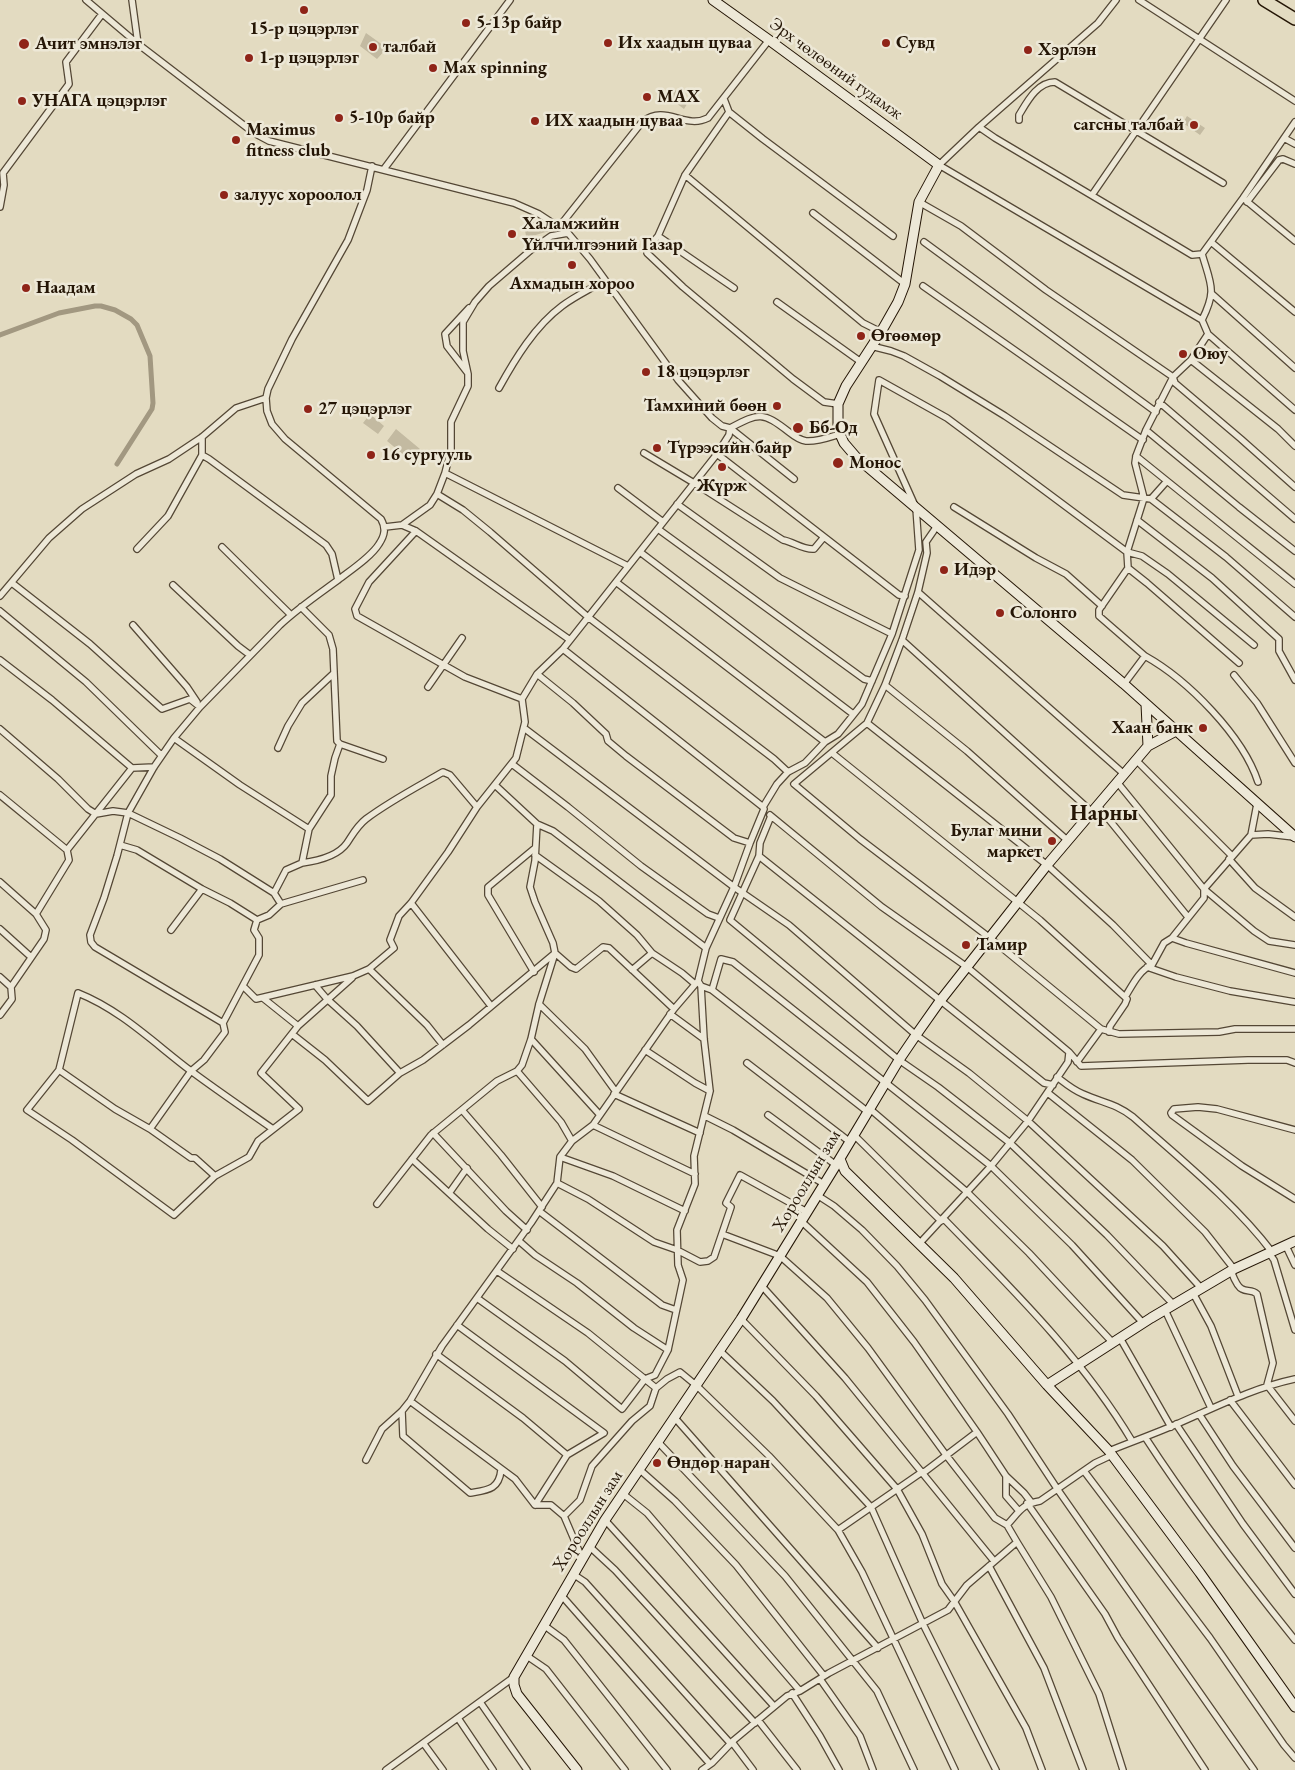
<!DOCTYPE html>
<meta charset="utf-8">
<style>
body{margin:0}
canvas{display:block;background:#e3dbc1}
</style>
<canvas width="1295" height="1770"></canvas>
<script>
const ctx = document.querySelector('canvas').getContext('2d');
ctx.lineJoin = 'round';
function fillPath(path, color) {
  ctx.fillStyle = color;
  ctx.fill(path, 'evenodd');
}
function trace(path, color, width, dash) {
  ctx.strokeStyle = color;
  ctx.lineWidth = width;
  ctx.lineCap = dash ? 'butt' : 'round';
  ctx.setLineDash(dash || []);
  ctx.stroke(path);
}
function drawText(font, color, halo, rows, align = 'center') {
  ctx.font = font + ' "EB Garamond",serif';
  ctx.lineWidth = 5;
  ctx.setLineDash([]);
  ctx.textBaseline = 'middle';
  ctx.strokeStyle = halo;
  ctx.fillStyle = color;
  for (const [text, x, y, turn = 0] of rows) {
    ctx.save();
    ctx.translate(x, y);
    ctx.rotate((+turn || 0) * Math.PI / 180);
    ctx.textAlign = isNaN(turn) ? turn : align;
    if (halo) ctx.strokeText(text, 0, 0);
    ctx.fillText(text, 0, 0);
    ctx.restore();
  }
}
fillPath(new Path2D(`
 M366 33 387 48 377 59 360 46Z
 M674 89 689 101 684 109 668 97Z
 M1187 116 1205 128 1200 135 1183 123Z
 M523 216 548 228 549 231 529 237 526 236 525 230 530 229H525Z
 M370 414 384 426 378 434 363 423Z
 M396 429 420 449 410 460 387 441Z`), '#c3baa1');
trace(new Path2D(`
 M0 335 59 313 95 306H101L115 310 131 319 137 325 150 356 153 403 152 409 117 464`), '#a29881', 5);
const street = new Path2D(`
 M86 0 138 44
 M132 0 138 44 254 133 269 141 514 203 539 214 568 233 590 259 678 380 712 418 722 426 730 428C759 413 762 411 789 432 794 436 799 440 806 441 817 442 830 437 840 434
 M1139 0 1295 101
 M724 99 729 112 763 139 893 236
 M729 112 685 175 658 236 647 249V253L683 287 793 379 824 402 838 404
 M1019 120V115C1027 102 1037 82 1055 82L1223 183
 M979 127 1098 23 1116 0
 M1284 138 1295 144
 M384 169 510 0
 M685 175 863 323 881 332
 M1092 195 1226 0
 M1244 199 1295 241
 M919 202 961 226 1046 290 1173 377 1175 383 1241 439 1295 487
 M1247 202 1279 160 1283 159 1295 164
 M0 207 4 185 3 173 69 84 66 62 102 14
 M813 213 905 284
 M559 227 642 122C666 103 684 130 708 118L769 40
 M658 236 734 288
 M924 242 1156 412
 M1211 242 1295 312
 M923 286 1143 440
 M1212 294 1295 368
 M777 302 861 362
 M1202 320 939 165 979 127 995 138 1177 246 1192 255 1202 254
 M1208 334 1295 410
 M871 346 891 351 904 356 940 376 1005 416 1123 495 1151 499 1226 557 1295 617
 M1191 360 1278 429 1295 446
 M467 372 447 346 445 334 469 308
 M499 388C515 359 535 326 562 306 575 296 591 289 605 280
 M1159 402 1295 519
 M1146 430 1239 507 1295 551
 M644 453 694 483 783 540C794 542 803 550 814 549L824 537
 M717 454 899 595 905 596
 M202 455 209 459 326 545 332 554 338 580
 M1136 456 1295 584
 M445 473 628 566
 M618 488 663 522
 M437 494 445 473 451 450V422L468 386V374L463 351V322L475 302 489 286 531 250 551 236 568 233
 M1151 499 1167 481
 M677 504 780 578 892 634
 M954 507 1036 558 1066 574 1102 606
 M1137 520 1212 578 1279 639V651L1295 680
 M402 525 430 505 437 494 463 510 490 532 588 617 774 759 788 772
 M937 526 926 542 927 553 918 592 902 640 885 685 867 723 794 784 860 839 990 938 1101 1029 1119 1034 1219 1032 1235 1029H1295
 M385 527 402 525 416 531 570 640
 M658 529 864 679 872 681
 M416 531 369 582 355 609 357 616 465 677 522 699
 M222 547 291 615
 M137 549 168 516 202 455V437
 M640 552 853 714
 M1128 568 1147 583 1239 663
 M616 582 825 742
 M12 583 90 644 162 709 190 699 200 707
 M173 585 238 646 250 655
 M918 592 1124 774
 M0 596 49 538 82 509 136 474 169 459 202 437 236 408 266 398
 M0 611 86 682 161 755
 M133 625 187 687 197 702
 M902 640 1092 812
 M563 649 763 807
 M1145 656C1188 680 1243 736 1258 782
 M0 660 52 700 132 768 154 767
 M537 674 573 703 606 734 608 741 626 756 734 838 750 843
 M1234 675 1257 703 1295 763
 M1124 684 1145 656 1099 616V610L1128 568 1127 552 1144 498 1135 463 1136 456 1146 430 1173 377 1191 360 1208 334 1202 320C1217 290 1211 285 1202 254L1243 198 1295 122
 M885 685 967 751 1067 840
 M428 687 462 638
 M867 723 1047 865 1113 925 1152 965
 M524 728 734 887 789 925 916 1035 969 1073 1028 1121 1163 1246 1201 1288
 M0 729 58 779 88 809 96 814 113 811 128 813 180 838 220 859 274 893 281 904
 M174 738 240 785 309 829
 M340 744 383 759
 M278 748 288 726 302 703 333 674
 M832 753 1040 920 1125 997
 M1136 760 1232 856
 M512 764 568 807 641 866 708 914 719 918
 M1117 782 1204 889 1254 931 1269 941 1295 945
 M0 795 67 850
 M1098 806 1188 917
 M770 815 882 907 967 967 1069 1052 1081 1066 1248 1060H1287L1295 1063
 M771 816 760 843 759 856 730 920 899 1060 938 1087 1010 1143 1107 1235 1174 1305
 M537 824 553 831 706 948
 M1251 835 1268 834 1294 837
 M120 845 137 850 202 889 230 903 257 920
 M535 855 599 901 637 935 652 953 682 973 695 984
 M759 856 1044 1083 1053 1085
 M1229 859 1255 888 1295 917
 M302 863C317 861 338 856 347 843 353 834 357 826 366 819 390 801 417 787 443 772L450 775 477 807
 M0 882 36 914
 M274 893 286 870 302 863 309 829 331 795V776L335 758 340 744 337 741 333 649 329 635 301 607
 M411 903 491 1006
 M0 929 31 957
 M171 930 202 889
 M1172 938 1186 943 1295 973
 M1147 967 1176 977 1230 991 1295 1002
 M369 969 427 1025 443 1045
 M632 970 652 953
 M534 972 488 895V887L535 848
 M0 977 11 987
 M315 985 327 999 357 1026 400 1073
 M243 986 256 999 353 976 369 969 394 948 390 940 399 916 411 903 448 852 477 807 516 758 525 722 522 699 537 674 563 649 717 454 729 435 730 428 794 479
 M701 986 712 990 868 1112
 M712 990 721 959 733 962 991 1166 1072 1245 1143 1323
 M263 998 298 1026
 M539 1004 585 1049 616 1092
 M670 1014 704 1039
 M0 1015 12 999 11 987 44 939 46 930 36 914 69 860 67 850 132 768
 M223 1023 95 947 91 942 90 935 104 898 117 856 128 813 154 767 174 738 200 707 280 625C298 608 319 594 338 580 351 570 371 557 379 544 385 535 386 528 381 519L285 439 272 424 267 411 266 398 268 389 292 339 348 240 367 190 372 166
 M1109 1032 1110 1026 1125 1004 1127 999 1125 997C1132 986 1139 970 1152 965L1164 943 1172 938 1204 898V889L1251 835 1257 804
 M292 1034 325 1060 368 1101 400 1073 423 1060 469 1025 555 953 553 943 535 902 530 887 535 861 537 824 495 785
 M531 1039 600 1115
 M645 1050 695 1083 710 1091
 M1077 1062 1101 1029
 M747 1063 850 1142
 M59 1070 78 993C121 1010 155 1044 191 1071 218 1091 246 1110 273 1129
 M517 1071 561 1122 572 1141
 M1057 1077C1066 1084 1073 1090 1083 1094 1103 1103 1115 1103 1133 1117 1179 1158 1235 1203 1272 1252
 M1048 1093 1132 1160 1205 1232 1234 1269
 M614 1094 700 1133
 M870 1109 967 1192 1029 1253 1113 1343
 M462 1110 501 1155 542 1207
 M768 1115 836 1165
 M705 1116 733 1130 824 1184
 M593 1125 695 1174
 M150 1129 191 1071 204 1060 225 1032 223 1023 259 955V938L254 930 257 920 269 915 281 904 363 880
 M1295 1130 1217 1109 1198 1107 1174 1109 1171 1113 1172 1115 1242 1166 1295 1199
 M433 1133 506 1211 527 1230
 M854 1135 941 1221
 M560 1157 613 1176 685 1211
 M412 1159 488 1229 513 1249
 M215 1176 195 1158H191L150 1129 115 1109 59 1070 27 1110 72 1140 174 1215 215 1176 249 1157 258 1141 299 1109 261 1073 298 1026 352 978
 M557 1183 588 1199 654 1242 677 1250 700 1262 708 1261 714 1257 731 1207 726 1203 740 1175 807 1212
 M450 1192 467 1168
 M817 1195 834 1206 862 1230 897 1266 925 1300 1008 1414 1058 1490 1254 1770
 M377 1204 431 1135 497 1081 517 1071 522 1065 531 1039 539 1004 555 953 571 967 576 969 603 947 609 948 674 1009
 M539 1211 662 1305 676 1310
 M943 1218C1011 1288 1082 1357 1132 1441
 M801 1221 867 1282 914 1342 977 1432 1006 1476 1024 1493 1031 1502
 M722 1234 780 1256 827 1298 868 1348 946 1455 995 1518 1007 1525
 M519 1241 535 1255 577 1283 634 1328 668 1350
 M919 1244 991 1166 1028 1121 1068 1062 1069 1053
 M1286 1246 1295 1265
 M1269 1253 1274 1260 1295 1330
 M497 1271 588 1333 656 1388
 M1231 1271C1233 1276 1237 1287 1242 1289 1247 1292 1252 1289 1257 1294L1273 1363 1267 1385 1295 1421
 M761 1285 845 1378 994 1561
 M1193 1293 1211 1326 1238 1396
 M477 1298 565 1361 622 1409 645 1379 655 1375 668 1350 683 1280 678 1265 677 1230 695 1184 694 1156 710 1091 704 1039 701 986 698 981 706 948 734 887 750 843 764 809 763 807 777 784 788 772 805 763 825 742 838 734 862 704 892 634 919 550 916 508 874 414 879 380 947 418 1127 552 1142 556 1168 574 1254 645
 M1165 1310 1211 1408
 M741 1319 816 1396 897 1489 922 1534 942 1584 954 1601 1026 1728 1042 1770
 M457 1325 604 1433 567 1455
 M1120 1338 1171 1427
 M720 1351 773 1401 871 1507 923 1624 996 1770
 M436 1354 523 1418 567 1455 535 1505
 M1230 1400 1295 1485
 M410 1401 515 1479 535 1505H551L564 1516
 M402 1411 403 1436 470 1493C487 1490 499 1490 501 1470
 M1199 1414 1233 1466 1295 1548
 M675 1418 878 1648
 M1176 1424 1243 1524 1295 1594
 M1145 1437C1191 1508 1242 1574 1295 1640
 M658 1442 785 1576 877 1691 914 1770
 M1109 1451C1131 1442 1154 1434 1177 1424 1216 1407 1253 1388 1295 1379
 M366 1460 382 1429 402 1411 410 1401 442 1346 531 1223 557 1183 560 1157 572 1141 593 1125 674 1009 698 981
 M639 1469 675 1501 736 1565 824 1676
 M1084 1471 1210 1638 1284 1745 1295 1758
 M923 1473 977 1432
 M1006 1476V1496L1019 1511
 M622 1493 647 1513 800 1691
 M1027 1503 1105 1614 1118 1638 1205 1770
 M605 1520 773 1705
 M838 1530 922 1472
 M1017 1542 1051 1597 1099 1694 1123 1770
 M589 1546 615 1570 755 1723
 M582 1558 564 1516 580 1500 592 1466 632 1421 650 1406 656 1388 667 1379 680 1372 697 1386 769 1456 838 1530 862 1572 955 1770
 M989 1566 1044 1668 1083 1770
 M573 1574 585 1582 731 1744
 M562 1596 710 1764
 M545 1626 564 1640 667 1770
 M527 1656 546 1669 625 1770
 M820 1679 860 1736 873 1770
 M792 1693 820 1736 839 1770
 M480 1702 527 1770
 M458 1718 493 1770
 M758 1720 797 1770
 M732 1742 753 1770
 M424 1744 443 1770
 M386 1770 514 1677
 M702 1770 712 1763 734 1740 787 1696 800 1691 829 1673 948 1610 967 1585 1017 1542 1007 1525C1019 1512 1022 1504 1040 1501L1095 1463 1112 1455`);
const secondary = new Path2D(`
 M713 0 769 40 939 165 919 202 905 284 898 302 881 332 846 386 838 404V424L840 434 844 443 856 457 1124 684 1295 837
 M1146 704 1148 746
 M840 1159 845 1171 954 1278 1047 1385 1109 1451 1200 1573 1295 1707
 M1047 1385 1151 1318 1234 1269 1295 1241
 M577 1770 517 1694 514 1685V1677L605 1520 741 1319 836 1165 899 1060 916 1035 940 1001 1047 865 1148 746 1176 731`);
const highway = new Path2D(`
 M1264 0 1295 19`);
trace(street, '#544735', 8);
trace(secondary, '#251606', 11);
trace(highway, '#251606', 14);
trace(street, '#ede8d7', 5.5);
trace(secondary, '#ede8d7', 9);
trace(highway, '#e3dbc1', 11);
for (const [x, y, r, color] of [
 [304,10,5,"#8f2418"],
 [466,23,5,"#8f2418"],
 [608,43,5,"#8f2418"],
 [886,43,5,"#8f2418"],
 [24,44,6,"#8f2418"],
 [373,47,5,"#8f2418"],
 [1028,50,5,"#8f2418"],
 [249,58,5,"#8f2418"],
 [433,68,5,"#8f2418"],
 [647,97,5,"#8f2418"],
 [22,101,5,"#8f2418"],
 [339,118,5,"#8f2418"],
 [535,121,5,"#8f2418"],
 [1194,125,5,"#8f2418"],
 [236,140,5,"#8f2418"],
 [224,195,5,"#8f2418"],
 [512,234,5,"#8f2418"],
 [572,265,5,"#8f2418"],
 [26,288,5,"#8f2418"],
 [861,336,5,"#8f2418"],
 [1183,354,5,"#8f2418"],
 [646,372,5,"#8f2418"],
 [777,406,5,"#8f2418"],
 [308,409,5,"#8f2418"],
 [798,428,6,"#8f2418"],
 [657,448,5,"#8f2418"],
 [371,455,5,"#8f2418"],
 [838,463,6,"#8f2418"],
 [722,467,5,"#8f2418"],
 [944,570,5,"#8f2418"],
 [1000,613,5,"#8f2418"],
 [1203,728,5,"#8f2418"],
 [1052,841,5,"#8f2418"],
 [966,945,5,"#8f2418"],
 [657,1463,5,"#8f2418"]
]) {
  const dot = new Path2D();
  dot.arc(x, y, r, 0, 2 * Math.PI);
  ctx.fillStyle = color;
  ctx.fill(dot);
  trace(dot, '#ede8d7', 2);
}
drawText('bold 18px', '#251606', '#ede8d7', [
 ["5-13р байр",476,23],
 ["15-р цэцэрлэг",304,29,"center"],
 ["Их хаадын цуваа",618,43],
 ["Сувд",896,43],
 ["Ачит эмнэлэг",35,44],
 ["талбай",383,47],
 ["Хэрлэн",1038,50],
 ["1-р цэцэрлэг",259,58],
 ["Max spinning",443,68],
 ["МАХ",657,97],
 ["УНАГА цэцэрлэг",32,101],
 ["5-10р байр",349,118],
 ["ИХ хаадын цуваа",545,121],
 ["сагсны талбай",1184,125,"right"],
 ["Maximus",246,130],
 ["fitness club",246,151],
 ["залуус хороолол",234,195],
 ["Халамжийн",522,224],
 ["Үйлчилгээний Газар",522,245],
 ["Ахмадын хороо",572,284,"center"],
 ["Наадам",36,288],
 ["Өгөөмөр",871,336],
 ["Оюу",1193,354],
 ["18 цэцэрлэг",656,372],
 ["Тамхиний бөөн",767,406,"right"],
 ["27 цэцэрлэг",318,409],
 ["Бб-Од",809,428],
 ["Түрээсийн байр",667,448],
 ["16 сургууль",381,455],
 ["Монос",849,463],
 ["Жүрж",722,486,"center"],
 ["Идэр",954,570],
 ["Солонго",1010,613],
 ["Хаан банк",1193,728,"right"],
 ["Булаг мини",1042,831,"right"],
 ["маркет",1042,852,"right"],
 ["Тамир",976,945],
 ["Өндөр наран",667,1463]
], 'left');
drawText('18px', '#251606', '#ede8d7', [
 ["Эрх чөлөөний гудамж",836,69,36],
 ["Хорооллын зам",807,1181,-59],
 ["Хорооллын зам",588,1521,-58]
]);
drawText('bold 22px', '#251606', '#ede8d7', [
 ["Нарны",1104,814]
]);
</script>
